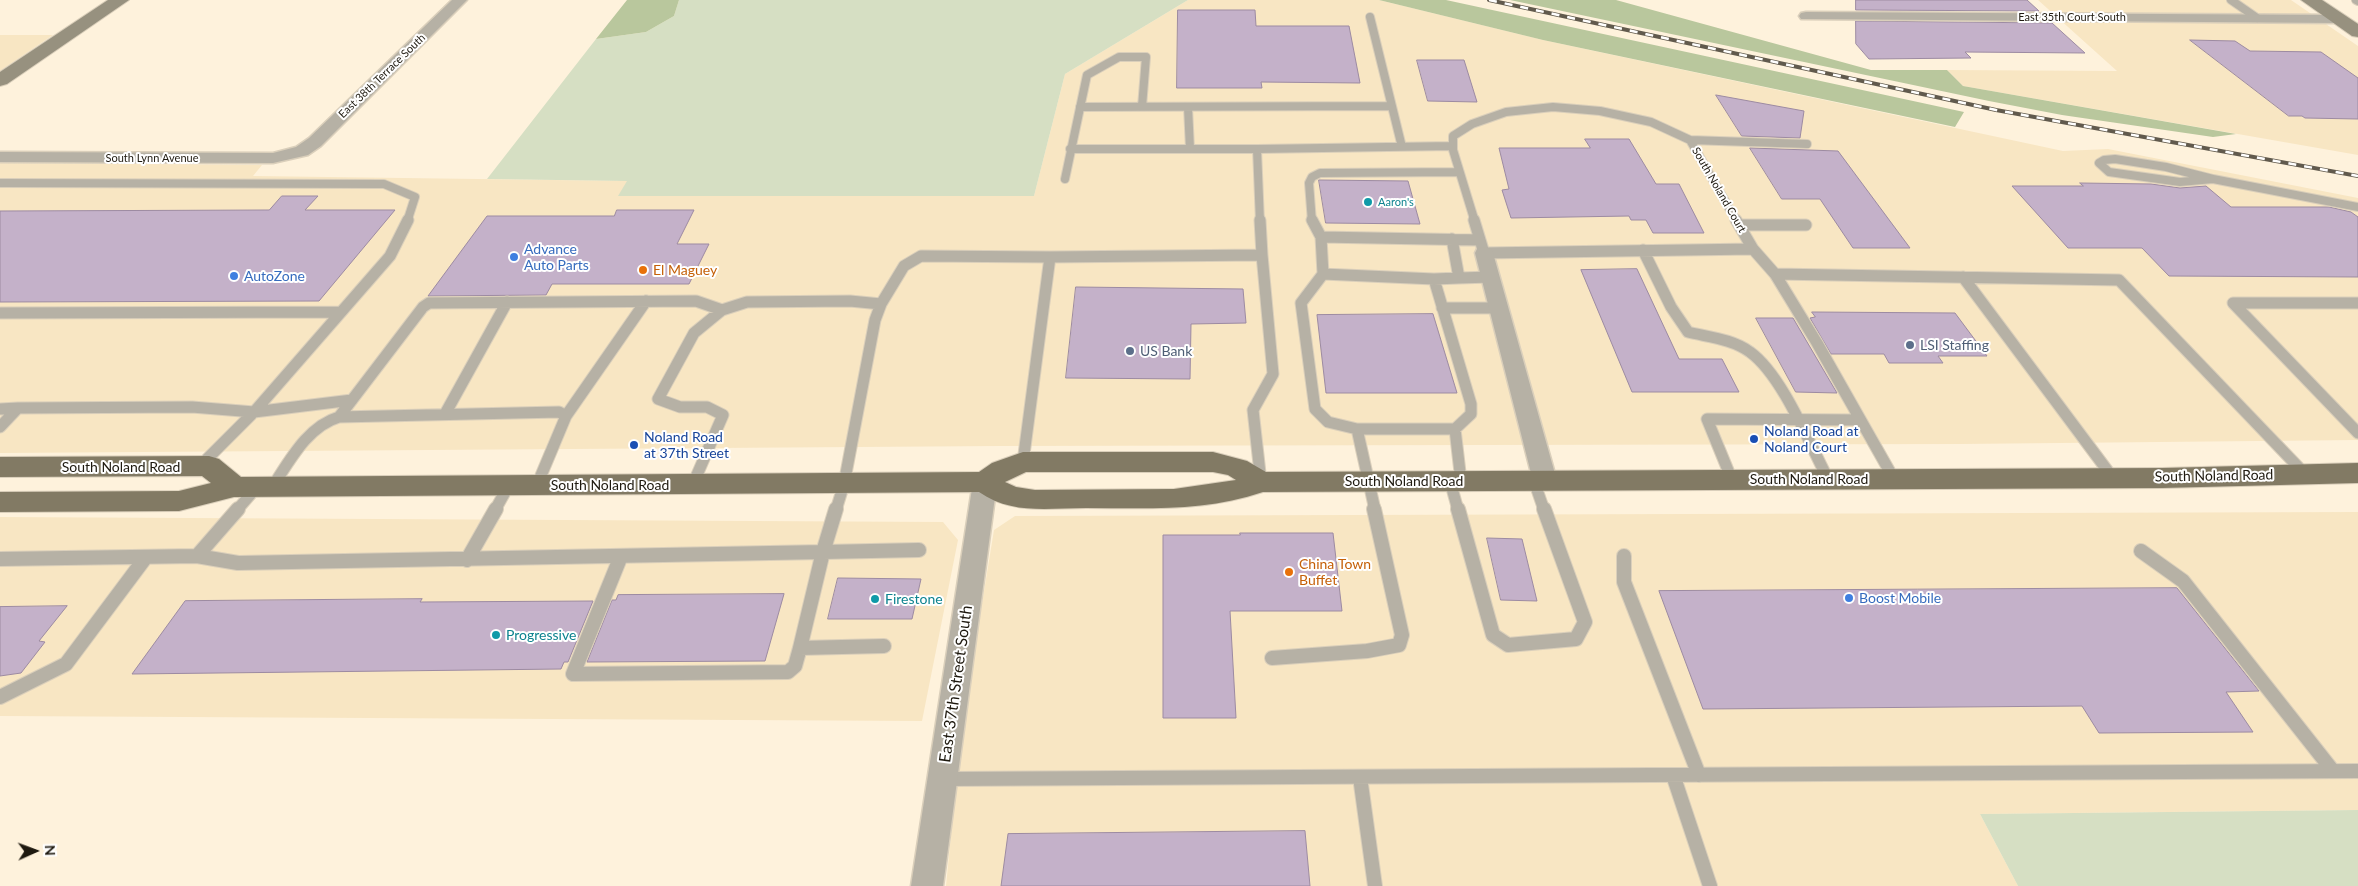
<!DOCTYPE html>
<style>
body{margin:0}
#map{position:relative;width:2358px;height:886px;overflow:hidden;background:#fef2dc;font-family:Lato,sans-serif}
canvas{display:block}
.north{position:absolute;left:10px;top:826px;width:50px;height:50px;-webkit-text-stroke:4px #fff;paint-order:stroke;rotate:88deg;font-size:14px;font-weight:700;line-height:20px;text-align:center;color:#1e190f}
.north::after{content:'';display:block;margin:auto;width:18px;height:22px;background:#1e190f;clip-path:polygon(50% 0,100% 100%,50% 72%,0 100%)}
</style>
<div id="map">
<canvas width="2358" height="886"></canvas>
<div class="north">N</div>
</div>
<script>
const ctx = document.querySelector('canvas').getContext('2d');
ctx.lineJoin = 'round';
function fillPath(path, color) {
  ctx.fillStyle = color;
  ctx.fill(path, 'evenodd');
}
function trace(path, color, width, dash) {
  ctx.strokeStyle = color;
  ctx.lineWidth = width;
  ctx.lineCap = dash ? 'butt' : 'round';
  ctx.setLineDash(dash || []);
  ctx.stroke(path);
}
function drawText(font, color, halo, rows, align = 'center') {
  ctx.font = font + ' Lato,sans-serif';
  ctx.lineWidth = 4;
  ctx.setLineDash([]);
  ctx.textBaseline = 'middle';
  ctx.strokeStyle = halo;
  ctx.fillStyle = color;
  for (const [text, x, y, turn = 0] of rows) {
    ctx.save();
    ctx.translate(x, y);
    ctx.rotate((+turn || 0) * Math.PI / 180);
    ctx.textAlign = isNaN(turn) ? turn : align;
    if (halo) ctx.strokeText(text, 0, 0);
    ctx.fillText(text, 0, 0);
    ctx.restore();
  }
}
fillPath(new Path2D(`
 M1188 0H1379L1543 40 2063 151 2108 149 2358 198V440L1960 444 1000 446 0 453V163L262 165 253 176 628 181 619 196H1034L1065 74Z
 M2038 0H2291L2358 46V155L1963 86 1947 70 2117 71Z
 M0 35H53L0 71Z
 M2358 512V810L1980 814 2018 886H946L961 732 994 530 1015 516Z
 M0 517 943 522 958 540 922 721 0 716Z`), '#f8e6c3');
fillPath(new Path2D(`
 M679 0H1188L1065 74 1034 196H618L627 181 487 179 596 39 646 32 674 16Z
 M2358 810V886H2018L1980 814Z`), '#d6dfc3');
fillPath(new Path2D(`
 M627 0H679L674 16 646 32 596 39Z
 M1379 0H1446L1964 112 1955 127 1543 40Z
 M1510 0H1616L1871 70H1947L1963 86 2236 134 2213 137 2062 115 1989 101Z`), '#b9c79d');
const building = new Path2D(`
 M1856 0H2027L2039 11 1856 10Z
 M1178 10H1255L1256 26H1349L1360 83 1261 82 1262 88H1177Z
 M1856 21 2052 23 2085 53 1965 52 1971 58 1869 59 1856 44Z
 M2190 40 2235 41 2250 51 2321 52 2358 78V119L2305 118 2302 116H2289Z
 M1417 60H1464L1477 102 1428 101Z
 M1716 95 1804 111 1800 138 1742 136Z
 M1585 139H1629L1656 184H1679L1704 233H1653L1646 220H1631L1629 216 1511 218 1502 190 1509 189 1499 148H1590Z
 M1750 148 1838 151 1910 248H1853L1820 199H1782Z
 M1319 180 1408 181 1420 224 1326 223Z
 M2080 183 2151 184 2180 188 2206 186 2231 207H2329L2351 212 2358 217V277L2169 276 2142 248H2068L2012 186H2083Z
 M282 196H318L305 210H395L319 301 0 302V211L269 210Z
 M617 210H694L677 244H709L689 284H552L546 295 428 296 487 216H614Z
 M1637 269 1679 359H1722L1739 392H1632L1581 270Z
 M1076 287 1243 289 1246 323 1191 324 1190 379 1066 378Z
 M1812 312 1955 313 1987 356H1938L1943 363H1889L1884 354H1831L1810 318 1815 317Z
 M1433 314 1457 393H1326L1317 315Z
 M1756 318H1793L1837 393 1796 392Z
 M1240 533H1333L1342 611H1230L1236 718H1163V535H1240Z
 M1487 538 1522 539 1537 601 1501 600Z
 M838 578 921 579 912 619H828Z
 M2177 588 2259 691 2226 692 2253 732 2099 733 2082 706 1703 709 1659 591Z
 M784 594 765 661 587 662 612 600H616L618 595Z
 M422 599 420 602 593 601 568 662H564L561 669 132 674 185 601Z
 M67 606 39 641 45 642 21 673 0 676V607Z
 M1305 831 1310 886H1001L1008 834Z`);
fillPath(building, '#c4b1c9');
trace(building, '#9d8ba2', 1);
const serviceFar2 = new Path2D(`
 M2231 0 2257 18
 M2356 0 2358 1
 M1370 17 1402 147
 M1080 107 1391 106
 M1188 107 1190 149
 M1690 140 1807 144
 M1070 149H1257
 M2115 159 2166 167 2213 179 2180 182 2109 172 2099 163 2104 160Z
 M1065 179 1087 75 1119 57H1146L1142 107
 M2213 179 2358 207
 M0 183 384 184 415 197 407 222
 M1260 222 1257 149 1453 146
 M1312 222 1309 183 1312 177 1320 173 1459 172
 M1475 222 1453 150V136L1472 124 1506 112 1553 107 1600 111 1651 122 1690 140 1737 222`);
const serviceFar1 = new Path2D(`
 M1260 220 1262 255
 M1312 220 1321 237 1480 240
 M1474 220 1484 253 1753 249
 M1736 220 1753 249
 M1739 225H1806
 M1321 237 1323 274 1301 303 1315 409 1328 422 1357 429
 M1753 249 1775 274 1817 343 1894 479
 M1643 250 1671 307 1688 332C1708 337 1733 339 1750 352 1782 375 1809 443 1828 479
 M1323 274 1434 279
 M1775 274 2119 280 2305 474
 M1963 277 2113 478
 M1459 278 1491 277
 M2358 303H2233L2358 433
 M881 304 904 266 921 256 1050 257
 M1442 308H1499
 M0 313 341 312
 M0 409 18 408
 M445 414 507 302
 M566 416 646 301
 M339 417 423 307 429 303 696 301 722 310
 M0 427 18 408 192 407 254 412 390 256 408 220
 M1455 429 1461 481
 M1023 462 1050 257 1262 255 1273 374 1253 410 1261 482
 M200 466 254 412 352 400
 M1732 480 1707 419 1860 420
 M1450 481 1458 510
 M1534 481 1544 510
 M693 484 723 415 707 407H680L658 399 694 333 722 310 747 302 850 301 881 304 875 320 844 484 836 510
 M273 486C290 460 308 426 339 417L559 412 566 416 537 485
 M237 510 257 487
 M495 510 509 485
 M1375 510 1357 429H1455L1471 414V404L1434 279 1459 278 1452 239`);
const service = new Path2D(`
 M1458 509 1493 635 1508 645 1576 639 1585 622 1544 509
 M2141 551 2183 581 2333 771
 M197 556 238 563 823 552 836 509
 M621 556 573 674 788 672 795 666 800 648
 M1624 556V582L1699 775
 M0 559 197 556 238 509
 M467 560 496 509
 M884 646 800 648 823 552 919 550
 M1272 658 1367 651 1399 645 1402 635 1374 509
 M0 697 66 664 146 557
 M1673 775 1710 886
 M1360 777 1375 886
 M944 779 2358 771`);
const minor = new Path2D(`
 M452 0H467L321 146 308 155 273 163 0 162V152L273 153 296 147 309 138Z
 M1806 12 2338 15 2345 19 2338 23 1801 19 1799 16 1801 13Z
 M1484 247 1491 249 1493 253 1557 481 1553 487 1545 489 1537 487 1533 481 1475 253 1477 249Z
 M985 474 993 476 997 482 943 886H911L973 482 977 476Z`);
const secondary = new Path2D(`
 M108 0H129L7 84 0 86V72Z
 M2301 0H2322L2358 24V37L2352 36Z`);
const primary = new Path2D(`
 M1023 452H1213L1247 461 1266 472 2162 468 2358 463V483L2162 488 1263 492C1205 512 1146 508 1086 508 1048 508 1012 515 979 492L234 497 179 511 0 512V492L179 491 211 483 202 476 0 477V457L209 456 219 459 241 477 979 472 992 463ZM1026 472H1213L1228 475 1236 480 1174 489 1035 490 1016 487 1005 482Z`);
trace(serviceFar2, '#dacfbb', 10);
trace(serviceFar1, '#dacfbb', 13);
trace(service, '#dacfbb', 16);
trace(minor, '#dacfbb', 3);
trace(secondary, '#dacfbb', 2);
trace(primary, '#dacfbb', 2);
trace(serviceFar2, '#b6b1a5', 8);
trace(serviceFar1, '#b6b1a5', 11);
trace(service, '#b6b1a5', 14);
fillPath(minor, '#b6b1a5');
fillPath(secondary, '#97917f');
fillPath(primary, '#827a64');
const rail = new Path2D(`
 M1489 0 1996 110 2358 176`);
trace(rail, '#615a4d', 4);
trace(rail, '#fff', 2.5, [8]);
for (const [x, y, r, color] of [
 [1368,202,5,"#0f9aa8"],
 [514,257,5,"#3f7fe0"],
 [643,270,5,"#e8710a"],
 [234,276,5,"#3f7fe0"],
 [1910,345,5,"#5c6f8a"],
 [1130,351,5,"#5c6f8a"],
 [1754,439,5,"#1a4fb4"],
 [634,445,5,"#1a4fb4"],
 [1289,572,5,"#e8710a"],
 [1849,598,5,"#3f7fe0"],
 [875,599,5,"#0f9aa8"],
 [496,635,5,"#0f9aa8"]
]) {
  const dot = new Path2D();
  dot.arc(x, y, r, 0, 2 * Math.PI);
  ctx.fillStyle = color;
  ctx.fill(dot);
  trace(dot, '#fff', 2);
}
drawText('11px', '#1e190f', '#fff', [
 ["East 35th Court South",2072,17],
 ["East 38th Terrace South",382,76,-44],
 ["South Lynn Avenue",152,158],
 ["South Noland Court",1719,190,60]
]);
drawText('11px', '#0d838f', '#fff', [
 ["Aaron's",1378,202]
], 'left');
drawText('14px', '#366cbe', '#fff', [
 ["Advance",524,249],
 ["Auto Parts",524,265],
 ["AutoZone",244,276],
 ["Boost Mobile",1859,598]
], 'left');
drawText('14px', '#c56008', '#fff', [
 ["El Maguey",653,270],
 ["China Town",1299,564],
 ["Buffet",1299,580]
], 'left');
drawText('14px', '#4e5e75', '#fff', [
 ["LSI Staffing",1920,345],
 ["US Bank",1140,351]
], 'left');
drawText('14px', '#164399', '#fff', [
 ["Noland Road at",1764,431],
 ["Noland Court",1764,447],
 ["Noland Road",644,437],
 ["at 37th Street",644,453]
], 'left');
drawText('14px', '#1e190f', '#fff', [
 ["South Noland Road",121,467],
 ["South Noland Road",2214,476,-1],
 ["South Noland Road",1809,479],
 ["South Noland Road",1404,481],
 ["South Noland Road",610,485]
]);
drawText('14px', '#0d838f', '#fff', [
 ["Firestone",885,599],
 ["Progressive",506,635]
], 'left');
drawText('16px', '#1e190f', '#fff', [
 ["East 37th Street South",956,684,-82]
]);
</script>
